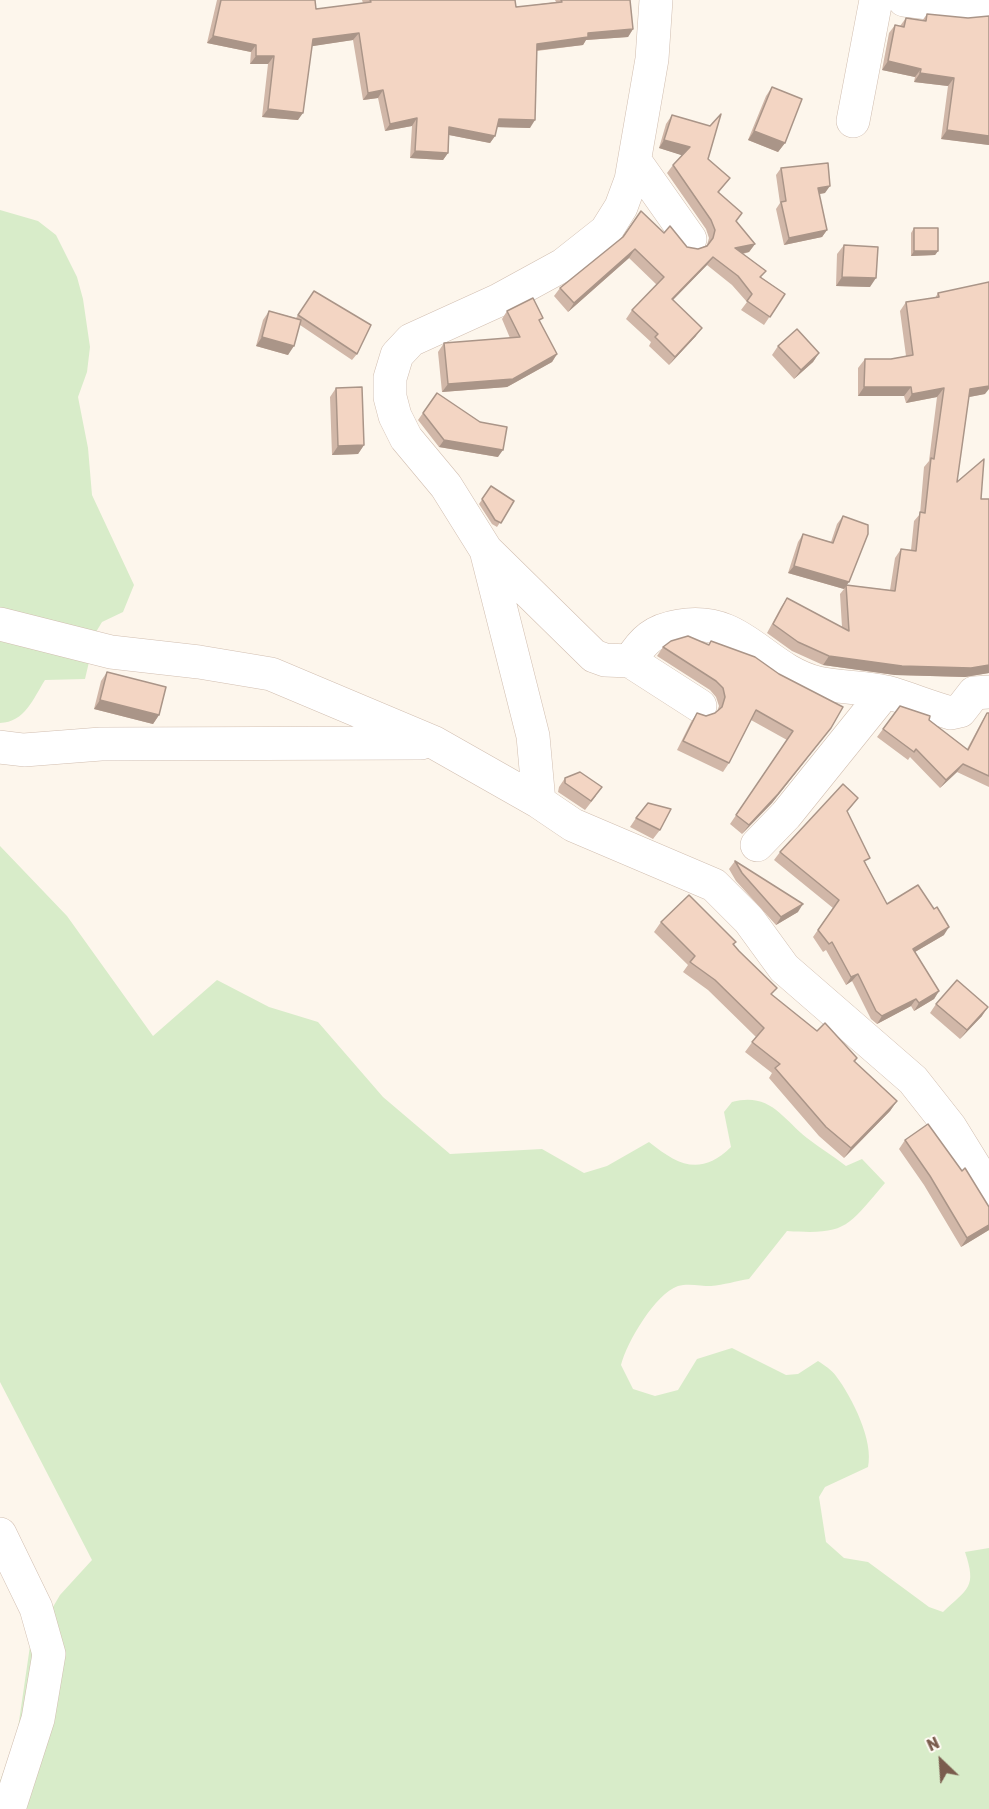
<!DOCTYPE html>
<style>
body{margin:0}
#map{position:relative;width:989px;height:1809px;overflow:hidden;background:#fdf6ec;font-family:Rubik,sans-serif}
canvas{display:block}
.north{position:absolute;left:911px;top:1731px;width:60px;height:60px;-webkit-text-stroke:4px #fffaf3;paint-order:stroke;rotate:335deg;font-size:16px;font-weight:700;line-height:24px;text-align:center;color:#7a5c4d}
.north::after{content:'';display:block;margin:auto;width:21px;height:27px;background:#7a5c4d;clip-path:polygon(50% 0,100% 100%,50% 72%,0 100%)}
</style>
<div id="map">
<canvas width="989" height="1809"></canvas>
<div class="north">N</div>
</div>
<script>
const ctx = document.querySelector('canvas').getContext('2d');
ctx.lineJoin = 'round';
function fillPath(path, color) {
  ctx.fillStyle = color;
  ctx.fill(path, 'evenodd');
}
function trace(path, color, width, dash) {
  ctx.strokeStyle = color;
  ctx.lineWidth = width;
  ctx.lineCap = dash ? 'butt' : 'round';
  ctx.setLineDash(dash || []);
  ctx.stroke(path);
}
fillPath(new Path2D(`
 M0 210 38 221 56 235 77 277 83 299 90 347 87 372 78 397 88 448 92 495 134 585 123 612 102 622 96 632 85 679 45 680C33 699 25 722 0 723Z
 M0 846 67 916 153 1036 217 980 269 1007 318 1022 383 1097 450 1154 542 1149 584 1173 607 1166 649 1142C678 1165 700 1177 731 1147L724 1112 732 1102C770 1092 782 1118 807 1138 820 1148 833 1156 846 1166L862 1159 885 1183C847 1227 847 1235 787 1231L749 1279C736 1281 724 1285 711 1286 701 1286 688 1283 678 1286 655 1294 627 1342 621 1365L633 1389 655 1396 678 1390 697 1359 732 1348 786 1375 798 1374 818 1361C824 1365 832 1370 836 1376 852 1397 874 1441 868 1467L825 1487 819 1497 826 1542 844 1558 868 1562 929 1607 943 1612C968 1588 977 1588 965 1552L989 1548V1809H0V1781L17 1735 30 1646 60 1595 92 1560 0 1382Z`), '#d8ecc9');
const minor = new Path2D(`
 M656 0 652 59 631 180 621 207 606 231 563 265 499 300 411 340 397 355 390 378V397L395 416 406 438 446 486 486 550 533 736 539 802 573 825 714 885 749 920 784 968 913 1080 950 1127 989 1190
 M904 0 963 7 989 1
 M853 121 876 0
 M635 161 690 239
 M487 551 594 656 605 660 630 661 700 706
 M0 624 111 652 199 662 271 674 435 743 539 802
 M630 661C643 640 654 630 679 626 743 615 762 669 818 683 840 688 863 687 886 692 908 698 929 707 951 713L960 711 974 693 989 692
 M0 747 24 750 101 744 421 743
 M757 845 786 815 885 692
 M0 1534 36 1608 49 1654 38 1719 9 1809`);
trace(minor, '#d1beb0', 34);
trace(minor, '#fff', 33);
fillPath(new Path2D(`
 M217 0H315L316 9 363 3 362 0H515L516 7 556 2 555 0H630L633 29 628 37 586 40 583 45 537 51 530 128 497 127 495 136 490 143 449 135 448 153 443 160 410 158 412 126 385 131 378 98 363 100 353 40 312 46 298 120 262 117 268 64H250L251 52 207 43Z
 M927 14 989 145 941 139 948 86 914 82 915 77 882 70 889 33 895 25 900 26 906 18 922 21Z
 M772 87 785 143 778 152 748 140 766 96Z
 M672 115 708 159 730 178 719 192 736 222 755 244 749 252 743 254 766 271 761 277 785 294 764 325 741 310 747 302 732 285 707 265 673 300 696 336 669 365 649 346 651 342 626 319 632 310 657 285 629 258 568 312 554 296 560 288 664 233 687 247 698 249 707 245 709 238 706 229 667 173 673 165 682 155 659 148 666 124Z
 M781 168 825 193 819 194 827 230 822 237 784 245 776 209 780 203 776 175Z
 M914 228 938 251 935 255 911 256V233Z
 M844 245 870 287 836 286 837 254Z
 M314 291 357 354 352 360 300 325 288 355 256 346 263 320 269 311 296 318Z
 M938 293 985 394 969 397 957 482 981 499 989 673 965 677 895 675 823 665 792 651 767 633 781 607 787 598 842 627 840 594 844 589 788 573 798 542 803 534 831 542 837 524 843 516 847 585 890 590 895 558 901 549 911 550 914 521 920 514 924 467 929 461 937 397 906 403 904 396H858V368L865 359H891L906 356 900 311 906 302 935 298Z
 M507 311 540 322 557 354 552 362 507 387 442 392 438 352 444 343 510 338 502 319Z
 M778 346 819 353 813 362 794 379 772 355Z
 M336 388 364 445 358 454 332 455 330 397Z
 M437 393 498 457 439 447 418 420Z
 M491 486 514 501 497 527 492 524 479 504Z
 M711 641 831 728 772 803 742 834 730 824 787 740 751 720 729 763 723 772 677 750 691 722 697 713 706 716 715 713 717 712 719 706 716 697 710 690 657 656 663 647 708 645Z
 M107 672 159 715 153 724 94 709 101 681Z
 M900 706 929 720 967 749 982 721 987 713H989V787L957 772 940 788 910 757 908 760 877 737Z
 M565 778 596 796 585 810 558 792 559 787Z
 M858 798 847 812 866 864 887 904 944 935 915 952 939 991 934 999 914 1011 911 1006 877 1024 871 1019 852 981 846 985 826 950 823 952 813 937 833 908 774 860 780 852Z
 M636 818 660 830 653 839 630 827Z
 M735 861 798 912 776 925 736 881 729 869Z
 M661 922 736 942 734 945 772 995 817 1031 857 1058 855 1062 897 1101 890 1111 844 1158 819 1136 769 1078 772 1073 745 1052 756 1037 708 990 683 972 688 965 654 932Z
 M936 1004 982 1016 960 1039 930 1013Z
 M905 1140 962 1171 989 1207V1230L961 1247 924 1185 899 1149Z`), '#d1b7a8');
fillPath(new Path2D(`
 M633 29 628 37 586 40 583 45 532 51 537 44 588 33Z
 M359 33 353 40 307 47 313 39Z
 M213 36 256 45 251 52 207 43Z
 M256 56H274L268 64H250Z
 M888 61 921 69 915 77 882 70Z
 M920 73 954 78 948 86 914 82Z
 M383 90 378 98 363 100 368 93Z
 M268 109 303 113 298 120 262 117Z
 M417 118 412 126 385 131 390 124Z
 M499 119 535 120 530 128 494 127Z
 M449 127 495 136 490 143 444 134Z
 M947 130 989 136V145L941 139Z
 M754 131 785 143 778 152 748 140Z
 M664 140 690 147 684 156 659 148Z
 M415 151 448 153 443 160 410 158Z
 M830 186 825 193 813 195 818 188Z
 M827 230 822 237 784 245 789 238Z
 M755 244 749 252 729 256 735 248Z
 M635 249 629 258 568 312 574 303Z
 M914 251H938L935 255 911 256Z
 M713 257 707 265 666 307 672 299Z
 M842 277 876 278 870 287 836 286Z
 M702 328 696 336 669 365 675 357Z
 M262 337 294 346 288 355 256 346Z
 M819 353 813 362 794 379 801 370Z
 M557 354 552 362 507 387 442 392 448 384Z
 M989 386V389L985 394 964 398 970 389Z
 M864 387H911L904 396H858Z
 M944 388 937 397 906 403 912 394Z
 M444 440 503 450 498 457 439 447Z
 M364 445 358 454 332 455 338 446Z
 M794 566 849 582 844 589 788 573Z
 M829 656 989 665V673L965 677 895 675 823 665Z
 M100 700 159 715 153 724 94 709Z
 M831 728 772 803 742 834 749 825Z
 M963 764 957 772 940 788 946 780Z
 M803 904 798 912 776 925 781 917Z
 M949 927 944 935 908 956 913 949Z
 M858 974 852 981 846 985 851 977Z
 M939 991 934 999 914 1011 919 1003Z
 M916 999 911 1006 877 1024 882 1016Z
 M988 1007 982 1016 960 1039 967 1030Z
 M897 1101 890 1111 844 1158 851 1148Z
 M989 1225V1230L961 1247 967 1238Z`), '#aa9588');
const building = new Path2D(`
 M221 0H315L316 9 371 2 370 0H515L516 7 562 2 561 0H630L633 29 588 33V37L537 44 535 120 499 119 495 136 449 127 448 153 415 151 417 118 390 124 383 90 368 93 359 33 313 39 303 113 268 109 274 56H256V45L213 36Z
 M927 14 968 18 989 16V136L947 130 954 78 920 73 921 69 888 61 895 25 904 27 906 18 926 21Z
 M772 87 802 99 785 143 754 131Z
 M721 114 708 159 730 178 718 192 742 213 736 221 755 244 735 248 766 271 760 277 785 294 770 317 747 301 752 294 738 276 713 257 672 299 702 328 675 357 655 337 658 334 632 310 664 277 635 249 574 303 560 288 623 237 641 211 664 233 670 226 687 247 698 249 707 246 713 238 715 230 711 220 673 165 690 147 664 140 672 115 710 126Z
 M828 163 830 186 818 188 827 230 789 238 781 202 786 201 781 168Z
 M914 228H938V251H914Z
 M844 245 878 247 876 278 842 277Z
 M989 282V386L970 389 957 482 984 459 981 499H989V665L971 668 902 666 829 656 798 642 773 624 787 598 849 631 846 585 895 591 901 549 916 551 920 512 925 513 931 458 934 459 944 388 912 394 911 387H864L865 359H891L913 355 906 302 939 297 938 293Z
 M314 291 371 325 357 354 298 315Z
 M533 298 543 318 539 320 557 354 513 379 448 384 444 343 520 337 507 311Z
 M269 311 301 320 294 346 262 337Z
 M797 329 819 353 801 370 778 346Z
 M362 387 364 445 338 446 336 388Z
 M437 393 480 422 507 427 503 450 444 440 423 413Z
 M491 486 514 501 501 523 495 520 482 499Z
 M843 516 868 525V534L849 582 794 566 803 534 833 543Z
 M688 636 709 645 711 641 755 657 779 674 843 707 831 728 778 794 749 825 736 815 793 731 756 710 729 763 683 741 697 713 706 716 715 713 722 707 725 697 723 688 716 681 663 647 671 641Z
 M107 672 166 687 159 715 100 700Z
 M900 706 930 716 929 720 968 750 987 713H989V776L963 764 946 780 916 749 914 752 883 729Z
 M580 772 602 787 591 801 565 783V778Z
 M843 784 858 798 847 811 870 858 864 861 887 904 918 885 934 909 937 907 949 927 913 949 939 991 919 1003 916 999 882 1016 876 1011 858 974 851 977 832 942 829 944 818 930 839 900 780 852Z
 M648 803 671 809 660 830 636 818Z
 M735 861 803 904 781 917 742 873Z
 M689 895 736 942 733 944 739 951 777 988 771 994 817 1031 825 1023 857 1058 854 1061 897 1101 851 1148 826 1127 775 1068 780 1064 752 1042 764 1028 715 980 690 962 695 956 661 922Z
 M957 980 988 1007 967 1030 936 1004Z
 M928 1124 962 1171 965 1168 989 1207V1225L967 1238 930 1176 905 1140Z`);
fillPath(building, '#f3d5c3');
trace(building, '#aa9588', 1.5);
</script>
